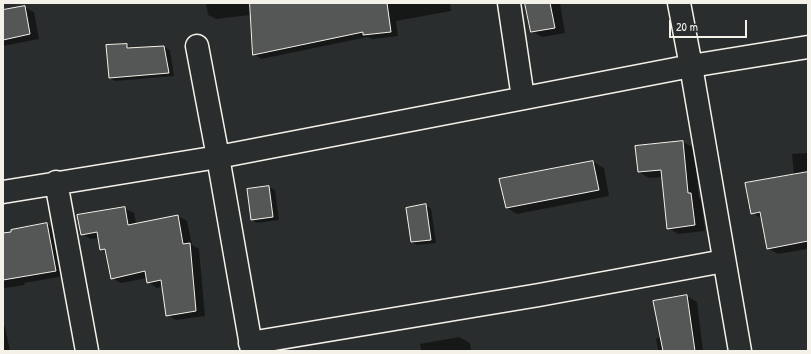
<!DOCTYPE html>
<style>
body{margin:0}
#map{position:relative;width:811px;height:354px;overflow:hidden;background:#2a2d2e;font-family:"Patrick Hand",sans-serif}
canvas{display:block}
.frame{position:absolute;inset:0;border:4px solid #f4f1e8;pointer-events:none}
.scale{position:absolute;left:669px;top:20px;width:78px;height:18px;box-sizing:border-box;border:2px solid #f4f1e8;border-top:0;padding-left:5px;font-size:12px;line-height:14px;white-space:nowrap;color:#f4f1e8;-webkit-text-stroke:3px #2a2d2e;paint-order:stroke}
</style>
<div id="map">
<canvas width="811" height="354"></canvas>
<div class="frame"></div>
<div class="scale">20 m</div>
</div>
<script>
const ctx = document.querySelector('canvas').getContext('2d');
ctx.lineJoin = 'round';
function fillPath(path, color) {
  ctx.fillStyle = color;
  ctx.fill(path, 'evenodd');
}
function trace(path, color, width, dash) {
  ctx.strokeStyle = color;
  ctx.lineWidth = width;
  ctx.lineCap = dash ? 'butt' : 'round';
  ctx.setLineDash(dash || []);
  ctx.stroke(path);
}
fillPath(new Path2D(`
 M206 3H450L451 11 396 21 398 36 372 39 368 37 261 59 254 54 251 15 216 19 208 15Z
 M526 3H560L565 33 542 37 532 31Z
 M24 7 34 12 39 39 3 46V11Z
 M127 45 132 48 164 47 170 50 174 76 115 81 110 78Z
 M683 142 694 148 699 198 701 200 705 231 678 234 668 228 662 177 649 178 639 172 636 147Z
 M808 153V256L807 249 778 254 767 248 763 219 752 213 794 175 792 154Z
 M593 162 604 168 609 196 517 214 507 208 500 180Z
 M269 187 275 190 279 220 257 223 252 219Z
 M426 205 431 209 436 243 417 245 412 242Z
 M124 208 134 213 136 224 178 216 187 221 192 245 199 249 205 316 176 320 167 315 163 286 157 288 148 282 147 278 121 283 112 278 107 253 101 249 99 238 91 239 82 234Z
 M47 224 57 230 65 276 24 283 25 285 5 288 3 287V234Z
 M687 296 697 302 703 351H658L656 338H662L655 302Z
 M3 325 5 326 10 351H3Z
 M459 337 470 343 471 351H421L420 344Z`), '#0007');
const building = new Path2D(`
 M250 3H387L391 32 363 35V32L253 55Z
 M525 3H550L555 28 531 32Z
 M25 6 30 34 3 40V10Z
 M127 44V48L164 46 169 73 109 78 106 45Z
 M683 141 688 193H691L695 225 667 229 661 170 638 172 635 146Z
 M593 161 599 190 506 208 499 179Z
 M808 172V241L767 249 760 212 751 214 745 183Z
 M269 186 273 217 251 220 247 189Z
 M426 204 431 240 411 242 406 208Z
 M125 207 128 225 178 215 183 244 190 243 196 311 166 316 161 280 147 283 145 271 111 279 105 249 100 250 97 232 81 235 77 215Z
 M47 223 56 271 3 280V233L11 232V230Z
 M687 295 695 351H663L653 301Z`);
fillPath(building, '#555756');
trace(building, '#f4f1e8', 1);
const minor = new Path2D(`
 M509 3 523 98
 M679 3 691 66 740 351
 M197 46 218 157 252 351
 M56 182 87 351
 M3 192 218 157 691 66 808 47
 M250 343 539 295 724 261`);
trace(minor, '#f4f1e8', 25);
trace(minor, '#2a2d2e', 22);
</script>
